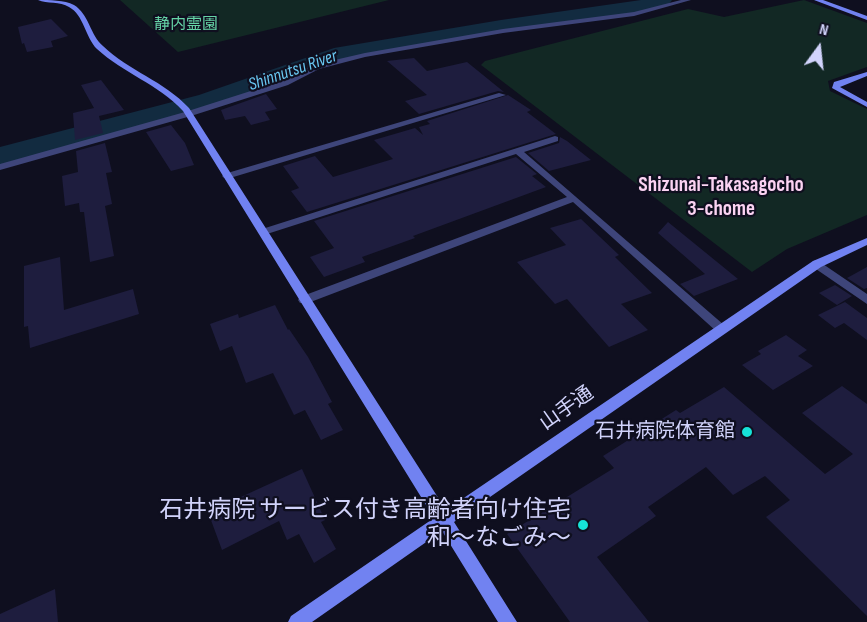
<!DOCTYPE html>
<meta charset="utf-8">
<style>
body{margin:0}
#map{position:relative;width:867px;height:622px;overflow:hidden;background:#0f0f1f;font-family:"Sofia Sans Condensed",sans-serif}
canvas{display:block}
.north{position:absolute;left:789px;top:18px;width:60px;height:60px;-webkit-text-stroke:4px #0f0f1f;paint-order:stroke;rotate:15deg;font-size:16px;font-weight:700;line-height:24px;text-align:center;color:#d1d3fb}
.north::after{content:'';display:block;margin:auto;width:21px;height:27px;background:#d1d3fb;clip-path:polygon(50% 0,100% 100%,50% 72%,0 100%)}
</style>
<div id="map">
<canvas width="867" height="622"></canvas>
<div class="north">N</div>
</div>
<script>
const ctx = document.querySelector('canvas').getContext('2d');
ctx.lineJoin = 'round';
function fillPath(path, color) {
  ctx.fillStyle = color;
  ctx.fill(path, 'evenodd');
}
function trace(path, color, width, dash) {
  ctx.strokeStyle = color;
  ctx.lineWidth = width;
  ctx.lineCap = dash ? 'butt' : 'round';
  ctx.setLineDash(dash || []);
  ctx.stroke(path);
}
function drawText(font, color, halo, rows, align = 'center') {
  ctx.font = font + ' "Sofia Sans Condensed","Noto Sans JP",sans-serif';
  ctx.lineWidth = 4.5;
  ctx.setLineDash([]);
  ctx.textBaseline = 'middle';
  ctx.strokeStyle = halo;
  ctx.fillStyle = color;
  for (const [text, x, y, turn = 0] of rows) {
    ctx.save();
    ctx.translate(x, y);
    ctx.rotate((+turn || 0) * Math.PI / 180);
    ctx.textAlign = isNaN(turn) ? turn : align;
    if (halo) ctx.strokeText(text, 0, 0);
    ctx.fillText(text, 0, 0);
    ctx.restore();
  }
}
fillPath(new Path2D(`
 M120 0H389L178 52Z
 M804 0 867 23V67L828 81 830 91 867 109V215L787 249 752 272 481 65 485 61 688 9 724 17Z`), '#122824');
fillPath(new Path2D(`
 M641 0H672L669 4 631 15 501 32 339 61 217 105 0 165V147L199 95 334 48 501 20Z`), '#122b40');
fillPath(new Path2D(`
 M51 19 68 36 51 41 53 47 27 52 24 43 22 44 18 27Z
 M414 58 427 71 467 62 504 92 498 91 419 114 405 101 427 95 387 61Z
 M101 80 124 110 99 116 103 133 75 140 73 113 94 108 81 85Z
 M266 94 277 109 265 112 270 120 251 125 245 116 225 120 221 110Z
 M508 95 531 110 527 112 556 134 307 212 291 191 299 188 283 166 315 156 333 177 393 159 374 140 415 128 423 135 419 127 430 124 427 121Z
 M171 125 185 143 194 165 171 171 146 132Z
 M560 137 567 141 591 160 549 171 528 153 559 143Z
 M105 143 112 172 106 173 112 204 105 206 114 256 90 262 84 212H80L79 203 65 206 62 176 78 172 76 151Z
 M516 157 537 174 532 176 546 187 413 236 415 238 362 257 365 262 324 277 310 257 334 248 314 221Z
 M581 219 619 255 615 257 652 293 621 304 648 330 609 347 567 299 555 304 517 262 566 245 550 228Z
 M668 222 738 279 694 296 680 284 705 274 658 233Z
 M60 257 64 310 133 289 139 314 30 348 28 326 24 327V266Z
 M867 267V288L864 289 847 278Z
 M835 285 852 296 837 305 819 293Z
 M845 302 867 318V340L844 323 835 328 818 315Z
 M275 305 288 330 289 329 308 357 332 402 328 404 343 430 321 440 305 410 294 415 273 373 246 383 232 346 220 351 210 324 238 314 239 318Z
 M786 335 807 350 798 356 813 366 773 390 742 365 761 354 758 351Z
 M842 386 867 404V616L766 517 790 500 765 476 733 495 706 467 648 507 656 516 597 557 649 622H570L507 534 614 468 603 456 676 410 680 413 724 387 825 474 853 454 802 413Z
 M302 469 325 520 321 522 336 549 314 563 299 534 287 540 279 521 222 550 208 512Z
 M55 589 58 622H0V614Z`), '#1e1d3e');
fillPath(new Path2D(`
 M681 0H691L634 16 503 33 365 57 319 69 288 85 191 116 0 170V164L185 112 282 81 313 65 365 53 503 29 634 12Z
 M499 93 506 95 230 178H224L222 176 224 174Z
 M555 136 558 137V141L524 152 724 325 726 328 724 331H716L573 202 308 303H300L298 300 300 297 567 197 516 154 267 234 263 235 258 232 259 230Z
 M817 260 867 294V304L813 267 811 264 813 261Z`), '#3e457a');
fillPath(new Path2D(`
 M38 0C50 0 64 0 74 5 89 14 90 35 103 46 129 71 164 81 189 108L446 510 813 261 867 238V245L821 267 454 522 517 622H498L442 531 312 622H288L291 616 434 518 183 111C158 84 123 73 97 49 85 37 84 15 69 7 60 1 47 4 38 0Z
 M814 0H823L867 16V20Z
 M867 72V76L840 87 867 102V107L832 88 834 82Z`), '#7182f1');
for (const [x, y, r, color] of [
 [747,432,6,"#16e2d7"],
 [583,525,6,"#16e2d7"]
]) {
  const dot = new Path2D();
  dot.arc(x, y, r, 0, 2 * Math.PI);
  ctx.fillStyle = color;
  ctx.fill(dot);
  trace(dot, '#0f0f1f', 2);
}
drawText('16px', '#65d3a6', '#0f0f1f', [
 ["静内霊園",186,25]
]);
drawText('italic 18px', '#69c7f1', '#0f0f1f', [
 ["Shinnutsu River",293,71,-19]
]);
drawText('20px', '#d1d3fb', '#0f0f1f', [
 ["山手通",567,409,-35]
]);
drawText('20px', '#d1d3fb', '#0f0f1f', [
 ["石井病院体育館",735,432]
], 'right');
drawText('bold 21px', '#fbd3f2', '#0f0f1f', [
 ["Shizunai-Takasagocho",721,186],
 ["3-chome",721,210]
]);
drawText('24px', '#d1d3fb', '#0f0f1f', [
 ["石井病院 サービス付き高齢者向け住宅",571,511],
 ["和～なごみ～",571,539]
], 'right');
</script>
